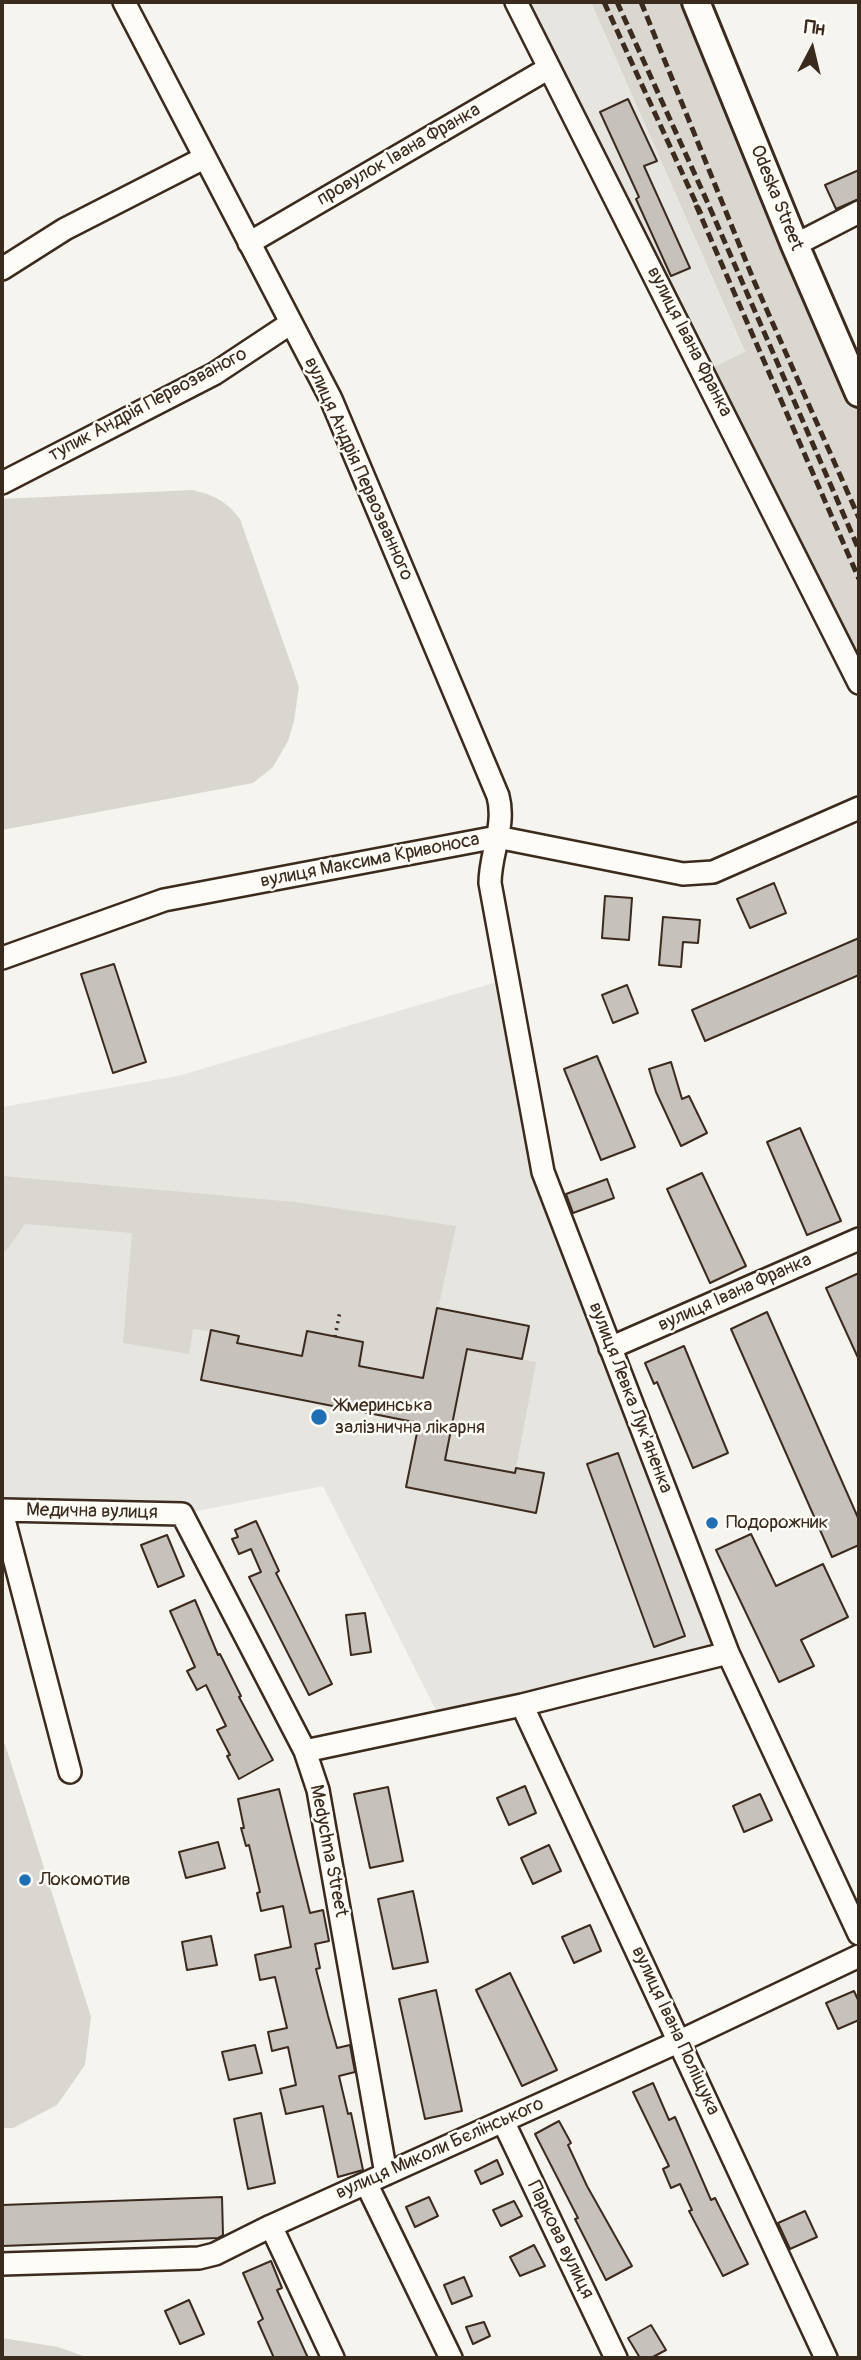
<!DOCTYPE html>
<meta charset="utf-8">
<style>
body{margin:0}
#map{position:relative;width:861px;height:2360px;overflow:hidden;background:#f5f4ee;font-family:Pangolin,sans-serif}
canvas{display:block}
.frame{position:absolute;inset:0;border:4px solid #3b2a1e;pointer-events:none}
.north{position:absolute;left:777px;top:14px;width:70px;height:70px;-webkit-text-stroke:5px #fdfcf7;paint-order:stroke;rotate:7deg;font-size:19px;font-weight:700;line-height:28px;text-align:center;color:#3b2a1e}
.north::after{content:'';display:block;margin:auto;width:24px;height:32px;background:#3b2a1e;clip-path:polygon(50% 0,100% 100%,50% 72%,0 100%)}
</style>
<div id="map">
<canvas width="861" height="2360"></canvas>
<div class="frame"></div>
<div class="north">Пн</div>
</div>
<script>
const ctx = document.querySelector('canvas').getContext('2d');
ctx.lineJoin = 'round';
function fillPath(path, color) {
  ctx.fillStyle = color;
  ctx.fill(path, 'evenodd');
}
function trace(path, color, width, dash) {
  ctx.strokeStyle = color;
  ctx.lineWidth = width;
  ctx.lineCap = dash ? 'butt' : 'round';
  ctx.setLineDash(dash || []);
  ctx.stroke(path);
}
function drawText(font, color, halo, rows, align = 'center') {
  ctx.font = font + ' Pangolin,sans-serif';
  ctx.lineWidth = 5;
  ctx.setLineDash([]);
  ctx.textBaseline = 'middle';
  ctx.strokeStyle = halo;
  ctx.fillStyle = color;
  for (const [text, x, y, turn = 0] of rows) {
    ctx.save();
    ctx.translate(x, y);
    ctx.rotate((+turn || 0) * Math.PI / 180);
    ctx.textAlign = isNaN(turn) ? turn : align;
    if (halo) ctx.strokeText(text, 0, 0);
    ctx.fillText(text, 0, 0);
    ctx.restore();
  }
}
fillPath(new Path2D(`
 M516 2H591L745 353 704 372Z
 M507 979 543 1172 728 1653 442 1722 323 1486 182 1514 2 1510V1107L178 1076Z`), '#e7e5df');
fillPath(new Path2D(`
 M591 2H696L859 393V683L704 372 745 352Z
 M192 490C214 495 226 501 240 519L299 687 294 721 288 741 273 767 253 783 2 830V499Z
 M2 1176 295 1202 456 1226 423 1378 359 1366 307 1331 302 1356 237 1343 239 1336 193 1329 189 1354 123 1343 132 1233 25 1224 6 1251H2Z
 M467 1349 536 1362 515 1473 445 1460Z
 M2 1742 5 1744 91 2017 85 2065 57 2105 13 2128H2Z
 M2 2338 58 2347 89 2358H2Z`), '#dad6d0');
const building = new Path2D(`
 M628 99 657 161 644 166 690 268 671 276 636 199 639 197 600 112Z
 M859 170V199L836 209 825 185Z
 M774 883 786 913 750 928 737 899Z
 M605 896 632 898 629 940 602 938Z
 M663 917 700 920 698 943 683 942 681 967 659 965Z
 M859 938V975L705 1041 692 1010Z
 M114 964 146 1062 113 1073 81 974Z
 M627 985 638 1013 613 1023 602 995Z
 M597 1056 635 1147 601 1160 564 1069Z
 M671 1062 682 1099 689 1096 707 1133 681 1146 656 1092 649 1069Z
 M800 1128 841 1221 807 1235 767 1142Z
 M702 1173 746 1266 710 1283 667 1189Z
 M607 1179 614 1198 573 1213 566 1194Z
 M859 1273V1360L826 1288Z
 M437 1308 529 1326 522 1359 467 1349 445 1460 515 1473 516 1468 544 1473 536 1513 406 1487 419 1423 201 1380 211 1330 239 1336 237 1343 302 1356 307 1331 363 1342 359 1366 423 1378Z
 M767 1312 859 1520V1545L832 1557 731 1329Z
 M684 1346 728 1453 693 1468 657 1382 654 1384 645 1363Z
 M618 1453 685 1636 654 1647 587 1464Z
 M256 1521 279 1571 276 1573 332 1684 309 1695 249 1577 261 1572 251 1549 239 1554 232 1539 238 1537 235 1530Z
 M751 1534 776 1586 823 1564 848 1617 801 1640 814 1666 779 1682 716 1550Z
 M167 1535 184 1576 158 1587 141 1545Z
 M195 1600 218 1655 220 1654 241 1696 239 1697 273 1760 239 1779 227 1756 230 1755 217 1730 226 1726 206 1685 197 1690 187 1671 195 1667 170 1611Z
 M365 1613 371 1652 351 1655 346 1615Z
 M525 1786 536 1813 509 1825 497 1798Z
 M388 1787 403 1861 370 1868 354 1794Z
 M279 1789 310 1913 323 1910 329 1941 315 1944 320 1968 316 1969 328 2016 337 2048 350 2045 355 2072 339 2076 348 2114 351 2113 363 2170 338 2177 323 2106 286 2114 280 2089 296 2085 288 2047 272 2051 268 2032 287 2028 275 1977 260 1980 255 1955 291 1947 283 1906 261 1911 257 1893 260 1892 249 1845 246 1846 241 1828H244L238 1799Z
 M760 1794 772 1820 744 1832 733 1806Z
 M218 1842 225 1868 186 1878 179 1852Z
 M549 1845 561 1871 533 1884 521 1858Z
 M413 1891 428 1962 393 1969 378 1899Z
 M590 1925 601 1951 574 1963 562 1937Z
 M211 1936 217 1965 187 1970 182 1942Z
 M510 1973 557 2070 522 2086 476 1990Z
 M436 1990 462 2111 425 2119 399 1999Z
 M854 1991 859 2002V2020L838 2029 826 2003Z
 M255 2045 262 2073 229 2080 222 2052Z
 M653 2083 669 2120 675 2117 711 2200 715 2198 748 2264 723 2276 689 2211 692 2210 680 2184 671 2188 663 2169 669 2166 633 2092Z
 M261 2113 275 2183 248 2189 234 2119Z
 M559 2121 571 2143 568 2145 587 2186 632 2266 606 2280 575 2219 578 2218 535 2134Z
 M497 2160 503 2174 481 2184 475 2171Z
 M222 2197 223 2235 218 2238 2 2246V2205Z
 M429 2197 438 2216 415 2227 406 2207Z
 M514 2201 522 2216 501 2226 493 2210Z
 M805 2211 817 2237 790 2249 778 2223Z
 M534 2245 545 2266 520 2276 510 2257Z
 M271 2261 282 2288 277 2290 308 2358H274L258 2322 263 2319 243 2273Z
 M464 2277 472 2296 452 2304 444 2285Z
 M189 2300 204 2334 180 2344 165 2311Z
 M484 2322 490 2336 473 2344 466 2327Z
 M651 2325 666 2350 651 2358H640L628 2338Z`);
fillPath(building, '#c7c1bb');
trace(building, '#3b2a1e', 2);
const minor = new Path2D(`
 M124 2 331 399 498 796C506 826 490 853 490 883L543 1172 728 1653 859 1934
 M516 2 859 683
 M249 243 549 68
 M795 245 859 212
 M2 269 65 229 204 158
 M2 483 214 374 291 323
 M2 958 164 900 497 837 683 874 713 872 859 808
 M610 1348 859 1239
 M2 1510 182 1514 305 1751 318 1790 386 2174
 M2 1512 70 1772
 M522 1705 826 2358
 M305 1751 522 1705 728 1653
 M503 2121 616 2358
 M366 2183 451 2358
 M271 2226 333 2358
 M2 2264 199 2258 215 2254 271 2226 680 2041 859 1956`);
const major = new Path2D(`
 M696 2 795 245 859 393`);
trace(minor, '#3b2a1e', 26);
trace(major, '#3b2a1e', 32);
trace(new Path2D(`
 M335 1337 340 1311`), '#3b2a1e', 3.5, [2, 5]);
trace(minor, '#fdfcf7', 21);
trace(major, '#fdfcf7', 26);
trace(new Path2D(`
 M604 2 701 214
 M617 2 706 199 859 550
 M641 2 754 281 859 518
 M696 205 859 579`), '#3b2a1e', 5, [10, 5]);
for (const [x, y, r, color] of [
 [319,1417,9,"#1f6fb2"],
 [712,1523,7,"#1f6fb2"],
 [25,1880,7,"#1f6fb2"]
]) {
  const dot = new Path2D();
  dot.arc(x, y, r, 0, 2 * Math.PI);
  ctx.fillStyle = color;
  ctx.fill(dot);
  trace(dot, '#fdfcf7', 2.5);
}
drawText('19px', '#3b2a1e', '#fdfcf7', [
 ["провулок Івана Франка",399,155,-30],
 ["Odeska Street",776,198,68],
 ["вулиця Івана Франка",689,342,63],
 ["тупик Андрія Первозваного",148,405,-28],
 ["вулиця Андрія Первозванного",358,469,66],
 ["вулиця Максима Кривоноса",370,861,-11],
 ["вулиця Івана Франка",735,1293,-24],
 ["вулиця Левка Лук'яненка",630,1398,69],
 ["Медична вулиця",92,1512,1],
 ["Medychna Street",328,1851,79],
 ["вулиця Івана Поліщука",675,2031,65],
 ["вулиця Миколи Бєлінського",440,2149,-24],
 ["Паркова вулиця",560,2240,64]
]);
drawText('19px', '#3b2a1e', '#fdfcf7', [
 ["Жмеринська",335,1406],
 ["залізнична лікарня",335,1428],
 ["Подорожник",726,1523],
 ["Локомотив",39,1880]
], 'left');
</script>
